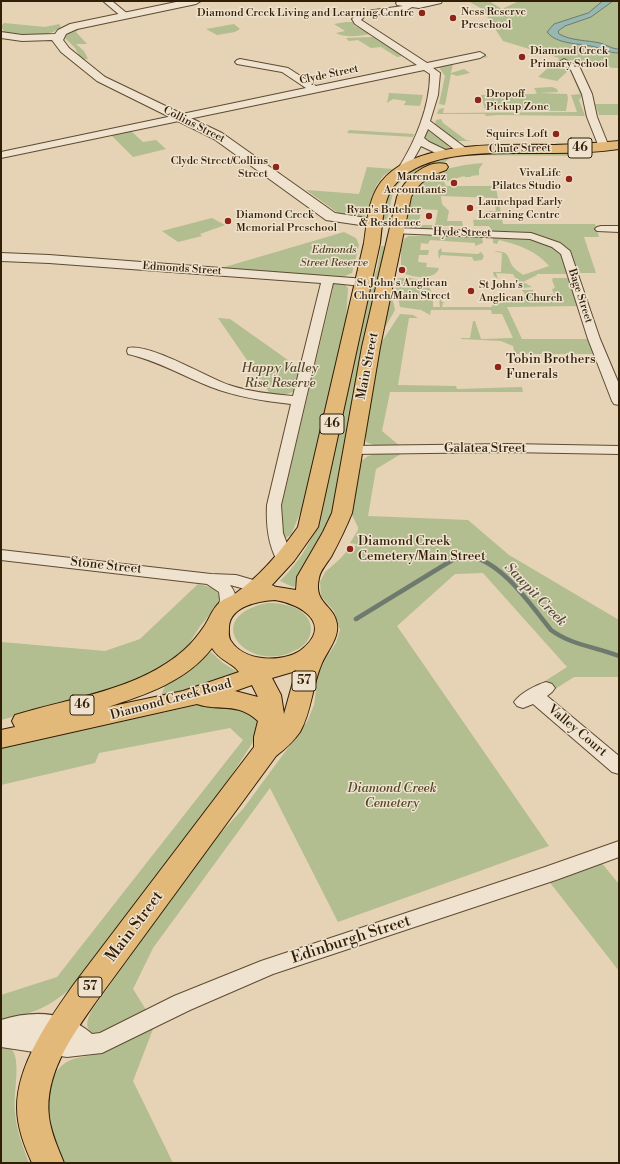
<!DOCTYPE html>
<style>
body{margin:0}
#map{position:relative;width:620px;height:1164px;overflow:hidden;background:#e6d2b4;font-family:"Libre Bodoni",serif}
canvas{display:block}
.frame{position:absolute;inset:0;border:2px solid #311e06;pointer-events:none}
</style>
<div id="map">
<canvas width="620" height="1164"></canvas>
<div class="frame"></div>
</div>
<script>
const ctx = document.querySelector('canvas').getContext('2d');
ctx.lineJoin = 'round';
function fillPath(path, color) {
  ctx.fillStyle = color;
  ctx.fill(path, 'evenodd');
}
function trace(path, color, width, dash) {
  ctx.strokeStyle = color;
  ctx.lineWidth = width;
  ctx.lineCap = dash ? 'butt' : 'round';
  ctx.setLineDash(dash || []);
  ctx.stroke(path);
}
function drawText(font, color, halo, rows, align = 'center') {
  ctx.font = font + ' "Libre Bodoni",serif';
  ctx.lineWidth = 3;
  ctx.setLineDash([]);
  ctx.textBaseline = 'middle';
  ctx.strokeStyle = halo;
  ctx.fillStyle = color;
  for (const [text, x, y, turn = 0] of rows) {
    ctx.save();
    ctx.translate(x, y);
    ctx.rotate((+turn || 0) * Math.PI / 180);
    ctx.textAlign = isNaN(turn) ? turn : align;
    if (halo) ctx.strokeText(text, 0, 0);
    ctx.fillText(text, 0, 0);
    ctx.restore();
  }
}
fillPath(new Path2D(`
 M468 1H489L502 9 519 1H619V68C605 68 591 62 577 63L578 66H577L565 60 557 62 559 58 503 41 482 9Z
 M346 22H353L355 24 353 25 370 34C360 36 345 38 336 33L345 31 334 24Z
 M4 23 45 27 59 24 61 27 53 32 42 35 5 33 1 26Z
 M234 24 240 29 235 32 217 35 206 29Z
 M91 25 95 26 79 29 76 32 87 44H76L84 51 88 59H83L80 57 75 48 65 38C69 28 81 27 91 25Z
 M373 37 403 56 397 57 381 47 371 48 358 40 349 41 346 38Z
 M479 53H481L488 57 453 64 451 73 464 69 470 73 457 76 451 74 445 105 439 104 445 76 438 66 484 57Z
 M550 66 569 70 557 81 538 77Z
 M569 67 583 95 579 100 585 116 498 115 486 116 485 114H437L439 109 444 108 443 113 577 112 571 95 580 94Z
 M552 87 557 89 558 92 539 93 567 94 568 98 566 111 485 110 481 95 534 94 537 93 534 88Z
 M389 93 423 95 420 106 404 105 406 101 393 99 387 103Z
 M595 104H619V115H599Z
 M441 119 443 123 466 140 471 141H457L435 125 436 120Z
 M349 130 414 134 413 137 347 133Z
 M427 130 447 144 449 148 442 149 425 140 424 137Z
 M131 131 143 142 156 140 166 149 133 157 111 135Z
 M574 151 575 154H585L586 156 472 155 469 153Z
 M447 158 449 159C435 171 405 171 395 189 390 199 390 210 387 220L384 222 383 221 389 190 414 167Z
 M483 163 479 169V175L471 176V177H465L464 176 444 182 446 186H494L538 191 496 188 503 224H595L599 237H584L596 273H577C572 266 559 245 553 241 536 230 510 232 491 231L489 226H474L473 220 485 219V215H488L487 211H496L494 198 441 196 442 204 449 211 447 221H462L463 226H436L437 230 413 229 407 226C408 215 410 199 416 190 428 169 461 165 483 163ZM422 209 438 210 435 225H421L418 224Z
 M367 167 393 169 383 176 376 186 367 214 363 217 341 215 306 190 359 194Z
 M212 218 225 225 200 234 202 236 178 242 162 231Z
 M344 232 356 238 359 245 352 273 340 278 218 269Z
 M409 236H480L482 238 483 243 475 246V243L430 240 428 244 421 243 420 250H429L428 255H419L418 262 427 263 426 267 439 268C436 281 409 278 401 271L406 272 407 267 401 266V250L404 239Z
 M493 236 518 237 543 241 561 252 569 274H537V275L523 282 532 287 521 288 513 274 496 273 498 279 494 276 493 272H501L502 253 494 251C513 251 506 260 515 269 517 271 521 273 523 275L549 266C537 251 517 244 499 240L497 244 493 243Z
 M381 246H386L333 516 298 576 295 586 293 587 280 581C296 565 309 547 317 525L368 290 377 269Z
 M441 248 442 252 478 254 481 252 484 256 482 260 474 261 472 257 441 255 439 259 438 251Z
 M398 278H411L427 283 433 295V307H440L439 299 440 298 442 302H445L443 303 442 307H492L493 303H500L511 298 519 301 526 296 522 290H533L535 295 554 294 552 289 555 288 552 280 553 278H570L579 306 507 307 522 339H591L595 354H515L513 346 501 341 461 339V338H470L473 321H475L481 339 513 338 502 314H492L491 310H431L430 315 421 310 400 307C399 298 392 286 398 278Z
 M335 283 344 284 348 288 346 319 305 501 291 535 285 538 283 536 280 512 282 504 333 289 330 288 331 285Z
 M390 296H392L395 310 383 331Z
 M400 314 413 315 418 318H409L398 385 456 386 457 389 522 387 523 392H390L382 431 400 446H376L366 442V431L381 343Z
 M218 318 230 319 302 370 295 391 284 395H271Z
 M376 454H401L376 469 368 516 468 520 509 555 619 620V677H574L552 691 542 683 567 667 483 573 455 574 397 626 549 846 338 922 270 788 153 948 133 989 148 1013 116 1030 93 1035C79 1024 94 1007 102 996L212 842 243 809 307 722 314 705 318 675 325 660 336 643 340 630 334 611 321 596 320 582 325 572 340 559 347 551H354L356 544 350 543 358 530V527L352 515 360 462 368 456Z
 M198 584C238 591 211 612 199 628 191 639 187 651 175 659 163 668 147 677 133 683 121 688 107 690 95 694 64 703 33 712 1 720V642L105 651 140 639Z
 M267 603C277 603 288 604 297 609 315 618 316 639 298 649 250 677 197 618 267 603Z
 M211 652 223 663 239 673 161 697 166 682 192 669Z
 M198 705H233L259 720V733L221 791 76 983C60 999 44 1009 23 1015 16 1018 8 1020 1 1019V995L57 977 243 740 230 728 99 753 95 763 1 785V746L56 736Z
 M600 861 619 884V971L548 880Z
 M155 1024 133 1081 173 1163H62C59 1154 54 1144 51 1134 45 1112 44 1078 65 1063 76 1056 89 1057 100 1053 119 1046 137 1034 155 1024Z
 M1 1045C6 1047 11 1047 14 1053 20 1068 13 1095 15 1112 16 1130 23 1146 29 1163H1Z`), '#b2bd90');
const water = new Path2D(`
 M603 1H613L591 17 565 26 558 31 559 34C572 41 586 40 600 43 607 45 612 49 619 49V53C609 53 604 49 595 47 580 43 557 45 547 32L554 24 588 13Z`);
fillPath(water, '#97b7b2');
trace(water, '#6e7a6d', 1);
trace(new Path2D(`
 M356 619 454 559C460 558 466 556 472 557 503 563 532 607 551 630 571 645 596 647 619 656`), '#6e7a6d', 4.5);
const minor = new Path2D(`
 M103 1H112L129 15 128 17H122Z
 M398 1 419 2 442 1 441 3 419 8 412 7 405 11 365 16 361 20 427 63 480 52 485 55 480 58 433 68 440 73 438 95 430 121 467 149 468 151 467 153H459L428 129 424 138 429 142 450 152 451 154 450 156H442L421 146 407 171 403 172 398 169C415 142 430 107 430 74L424 70 1 158V152L306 88 282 72 237 64 235 62 237 60 240 59 288 68 316 86 417 65 355 24 352 19 360 12 403 6 397 5 396 3Z
 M564 59 580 68 592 94 597 117 609 147 608 149H600L599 147 587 117 582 94 571 70 559 62Z
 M601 226H619V232L597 231 595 229 597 227Z
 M396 228 531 233 560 243 570 251 600 339 619 384V405L614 404 612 401 588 339 561 254 552 247 530 239 392 233 390 231 392 229Z
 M1 253 49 255 366 279 368 282 366 285 362 286 333 283 281 505 283 533 293 560 291 564 285 565 279 564C268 546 266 525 267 505L291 404C264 401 237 397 211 387 183 376 158 361 128 354L127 351 128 348C150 343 206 377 229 385 250 392 272 394 293 396L321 283 49 263 1 261Z
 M508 444 619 446V454L508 452 352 454 347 453 345 450 347 447 352 446Z
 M1 550 211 574 236 575 274 586 276 590 274 594 268 595 230 585C238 595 237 604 231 615L225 617 219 615 217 611 220 600 219 592 207 584 1 560Z
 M546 682 552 684 555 688 552 692 547 696 619 756V774L612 772 533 704 523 708 517 706 514 702C520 693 536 685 546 682Z
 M619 841V857L556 880 273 974 190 1010 102 1053 67 1057 1 1047V1020C33 1010 66 1011 92 1034L100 1033 174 996 261 961 545 867Z`);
const tertiary = new Path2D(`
 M181 1H201L196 4 77 29 66 34 63 40 69 48 105 77 222 133 335 213 379 220 381 223 379 226 374 227 326 220 214 139 97 81 61 52 52 40 22 41 1 38V32L22 35 55 34 58 30 70 24Z`);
const primary = new Path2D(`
 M619 141V149C598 152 576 153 555 153 508 154 425 145 393 187 383 200 382 227 380 243L318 527 294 561 271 586 296 590 297 577 323 532 332 513 362 347 397 197C404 180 426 159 446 164L448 167 446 170C431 175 418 182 411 197L380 347 352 513C346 528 339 542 331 557 327 563 320 571 319 578 313 604 334 604 337 624 339 638 328 650 322 663 312 685 312 711 300 732 293 742 285 749 276 756L95 1003C72 1036 44 1074 49 1117 51 1133 58 1148 64 1163H32C24 1145 17 1127 17 1107 17 1064 50 1018 74 984L254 747V737L258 721C236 701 220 712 197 704L1 748V730L15 727 12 721 15 715C70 698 139 690 184 650 192 643 199 634 205 625 210 617 213 608 220 602 225 598 231 597 236 593 260 576 281 551 298 527L364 243C367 223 368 199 381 182 415 139 505 145 555 145 576 144 598 143 619 141ZM275 600C302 604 334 625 301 650 283 663 244 662 231 641 228 637 229 632 229 627 230 606 259 601 275 600ZM212 648C220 661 233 663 239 672L183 691 108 707C145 695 187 681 212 648ZM296 671 284 714 281 695 272 678ZM252 685 258 697 235 691Z`);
trace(minor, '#5e4b32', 2);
trace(tertiary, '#5e4b32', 2);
trace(primary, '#311e06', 2);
fillPath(minor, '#efe2ce');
fillPath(tertiary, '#efe2ce');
fillPath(primary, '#e3b97a');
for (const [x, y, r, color] of [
 [422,13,4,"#8f2418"],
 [453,18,4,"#8f2418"],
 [522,57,4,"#8f2418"],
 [478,100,4,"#8f2418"],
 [556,134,4,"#8f2418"],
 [276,167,4,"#8f2418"],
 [569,179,4,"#8f2418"],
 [454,183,4,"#8f2418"],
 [470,208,4,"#8f2418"],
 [429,216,4,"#8f2418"],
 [228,221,4,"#8f2418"],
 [402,270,4,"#8f2418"],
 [471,291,4,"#8f2418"],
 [498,367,4,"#8f2418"],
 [350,549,4,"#8f2418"]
]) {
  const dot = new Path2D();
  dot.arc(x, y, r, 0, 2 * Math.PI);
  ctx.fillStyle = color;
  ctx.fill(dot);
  trace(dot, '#efe2ce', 1.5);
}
drawText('11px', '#311e06', '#efe2ce', [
 ["Ness Reserve",461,12],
 ["Preschool",461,25],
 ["Diamond Creek Living and Learning Centre",414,13,"right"],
 ["Diamond Creek",530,51],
 ["Primary School",530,64],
 ["Dropoff",486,94],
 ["Pickup Zone",486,107],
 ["Squires Loft",548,134,"right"],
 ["Clyde Street/Collins",268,161,"right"],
 ["Street",268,174,"right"],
 ["VivaLife",561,173,"right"],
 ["Pilates Studio",561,186,"right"],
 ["Marendaz",446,177,"right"],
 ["Accountants",446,190,"right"],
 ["Launchpad Early",478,202],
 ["Learning Centre",478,215],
 ["Ryan's Butcher",421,210,"right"],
 ["& Residence",421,223,"right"],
 ["Diamond Creek",236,215],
 ["Memorial Preschool",236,228],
 ["St John's Anglican",402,283,"center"],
 ["Church/Main Street",402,296,"center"],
 ["St John's",479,285],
 ["Anglican Church",479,298]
], 'left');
drawText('11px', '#311e06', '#efe2ce', [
 ["Clyde Street",329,75,-12],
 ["Collins Street",194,125,27],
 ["Chute Street",520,149,-1],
 ["Hyde Street",462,233,1],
 ["Edmonds Street",182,269,4],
 ["Bage Street",580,296,72]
]);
drawText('italic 11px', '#514628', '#efe2ce', [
 ["Edmonds",334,250],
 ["Street Reserve",334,263]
]);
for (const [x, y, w] of [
 [580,148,24],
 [332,424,24],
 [304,681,24],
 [82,705,24],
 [90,987,24]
]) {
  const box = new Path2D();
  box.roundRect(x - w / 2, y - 10, w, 20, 3);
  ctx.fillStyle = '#efe2ce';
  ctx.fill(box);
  trace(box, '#311e06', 1);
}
drawText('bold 12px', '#311e06', null, [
 ["46",580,148],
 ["46",332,424],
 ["57",304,681],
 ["46",82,705],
 ["57",90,987]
]);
drawText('13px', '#311e06', '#efe2ce', [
 ["Tobin Brothers",506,360],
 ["Funerals",506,375],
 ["Diamond Creek",358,542],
 ["Cemetery/Main Street",358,557]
], 'left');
drawText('13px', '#311e06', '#efe2ce', [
 ["Main Street",368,366,-79],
 ["Galatea Street",485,449],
 ["Stone Street",106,566,6],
 ["Diamond Creek Road",171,700,-15],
 ["Valley Court",577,731,40]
]);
drawText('italic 13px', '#514628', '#efe2ce', [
 ["Happy Valley",280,369],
 ["Rise Reserve",280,384],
 ["Diamond Creek",392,789],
 ["Cemetery",392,804]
]);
drawText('italic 14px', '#504c3a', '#efe2ce', [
 ["Sawpit Creek",535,595,46]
]);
drawText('16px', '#311e06', '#efe2ce', [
 ["Main Street",135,927,-53],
 ["Edinburgh Street",351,940,-18]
]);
</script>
